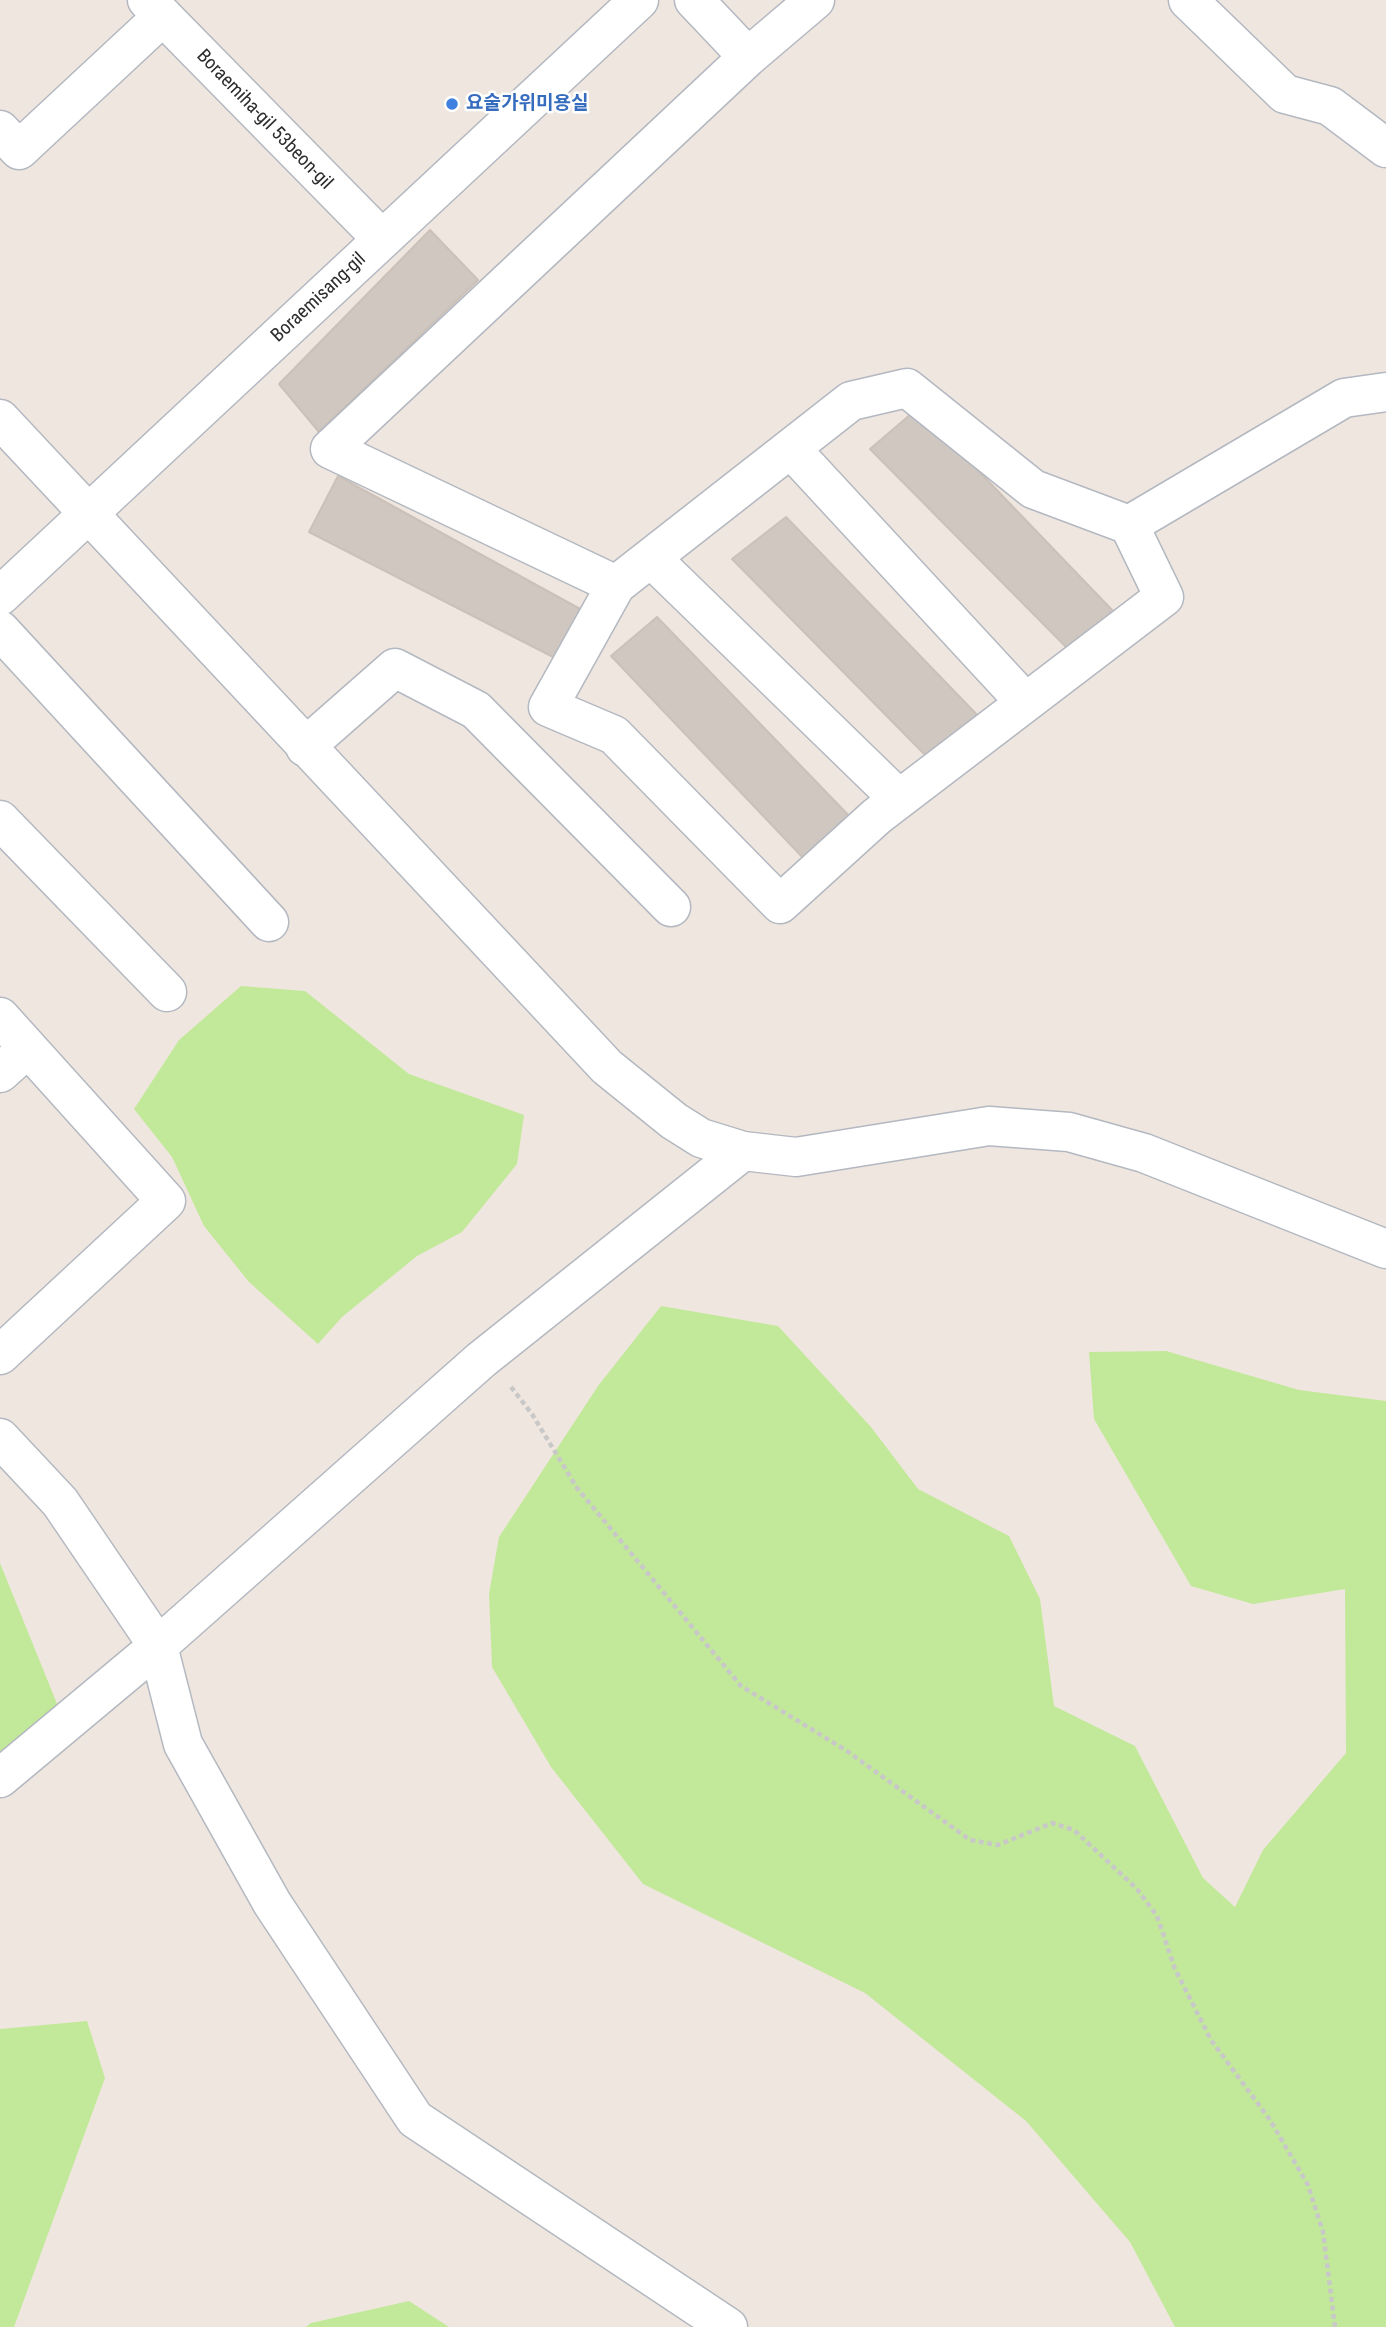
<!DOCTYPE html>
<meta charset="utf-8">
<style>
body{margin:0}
canvas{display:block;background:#efe6df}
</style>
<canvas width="1386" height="2327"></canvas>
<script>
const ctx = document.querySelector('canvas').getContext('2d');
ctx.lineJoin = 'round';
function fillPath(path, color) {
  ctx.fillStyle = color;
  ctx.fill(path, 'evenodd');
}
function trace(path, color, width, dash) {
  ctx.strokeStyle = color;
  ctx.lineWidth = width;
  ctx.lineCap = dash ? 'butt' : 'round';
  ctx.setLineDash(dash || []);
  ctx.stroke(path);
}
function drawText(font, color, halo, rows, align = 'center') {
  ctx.font = font + ' "Roboto Condensed","Noto Sans KR",sans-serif';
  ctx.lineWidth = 5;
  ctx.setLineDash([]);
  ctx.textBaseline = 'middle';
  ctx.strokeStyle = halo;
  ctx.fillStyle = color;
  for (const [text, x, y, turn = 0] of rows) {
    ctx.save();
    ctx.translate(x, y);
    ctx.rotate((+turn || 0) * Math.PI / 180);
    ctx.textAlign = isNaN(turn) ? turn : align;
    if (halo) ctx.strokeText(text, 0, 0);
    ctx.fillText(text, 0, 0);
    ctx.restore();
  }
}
fillPath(new Path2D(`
 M241 986 305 991 409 1074 524 1115 517 1164 462 1232 417 1256 342 1317 318 1344 249 1282 204 1226 172 1157 134 1109 179 1040Z
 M661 1306 778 1326 871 1427 918 1489 1009 1536 1040 1599 1054 1706 1135 1746 1203 1878 1235 1907 1263 1850 1346 1753 1345 1589 1253 1604 1191 1586 1094 1419 1089 1352 1166 1351 1299 1390 1386 1401V2327H1175L1130 2242 1026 2121 865 1993 643 1884 551 1767 492 1667 489 1594 499 1537 598 1386Z
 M0 1563 62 1716 0 1771Z
 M87 2021 105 2078 14 2327H0V2029Z
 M409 2301 449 2327H306L311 2323Z`), '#c2e999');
const building = new Path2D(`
 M430 230 478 280 319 432 279 384Z
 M918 408 1113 611 1069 650 870 449Z
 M338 476 582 610 557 659 309 532Z
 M786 517 984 722 932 762 732 559Z
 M657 617 856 823 807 862 611 656Z`);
fillPath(building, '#cfc7c0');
trace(building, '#cbc1b8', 2);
const minor = new Path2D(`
 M147 0 382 239
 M694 0 748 57 815 0
 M1188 0 1285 94 1330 106 1386 148
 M0 130 19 150 163 16
 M907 388 1033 489 1129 525 1164 597 877 816 780 904 614 735 548 707 616 585 851 401Z
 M0 419 607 1067 674 1121 701 1138 743 1151 796 1157 989 1126 1069 1132 1144 1153 1386 1249
 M791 449 1025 702
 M1129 525 1344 398 1386 392
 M651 558 899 799
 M616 585 330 449 748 57
 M0 596 639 0
 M0 630 269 922
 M305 747 395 668 476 710 671 907
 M0 820 167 992
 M0 1017 166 1201 0 1355
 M0 1073 28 1048
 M0 1438 60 1502 158 1646 183 1744 272 1903 415 2119 728 2327
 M0 1778 158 1646 481 1360 743 1151`);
trace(minor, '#b3b8c1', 41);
trace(new Path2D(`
 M511 1387 532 1414 577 1488 741 1686 847 1751 970 1840 998 1845 1052 1823 1074 1830 1137 1889 1157 1916 1175 1969 1211 2040 1270 2120 1308 2185 1323 2232 1335 2327`), '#c8c8c8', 4.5, [5, 3.5]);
trace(minor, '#fff', 38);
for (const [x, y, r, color] of [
 [452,104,7,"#3f7fe0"]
]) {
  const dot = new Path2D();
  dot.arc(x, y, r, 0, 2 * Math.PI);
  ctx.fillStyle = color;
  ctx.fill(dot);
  trace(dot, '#fff', 2.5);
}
drawText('bold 19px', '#366cbe', '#fff', [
 ["요술가위미용실",466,104]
], 'left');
drawText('19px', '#2d2d2d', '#fff', [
 ["Boraemiha-gil 53beon-gil",264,120,46],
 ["Boraemisang-gil",319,298,-43]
]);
</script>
